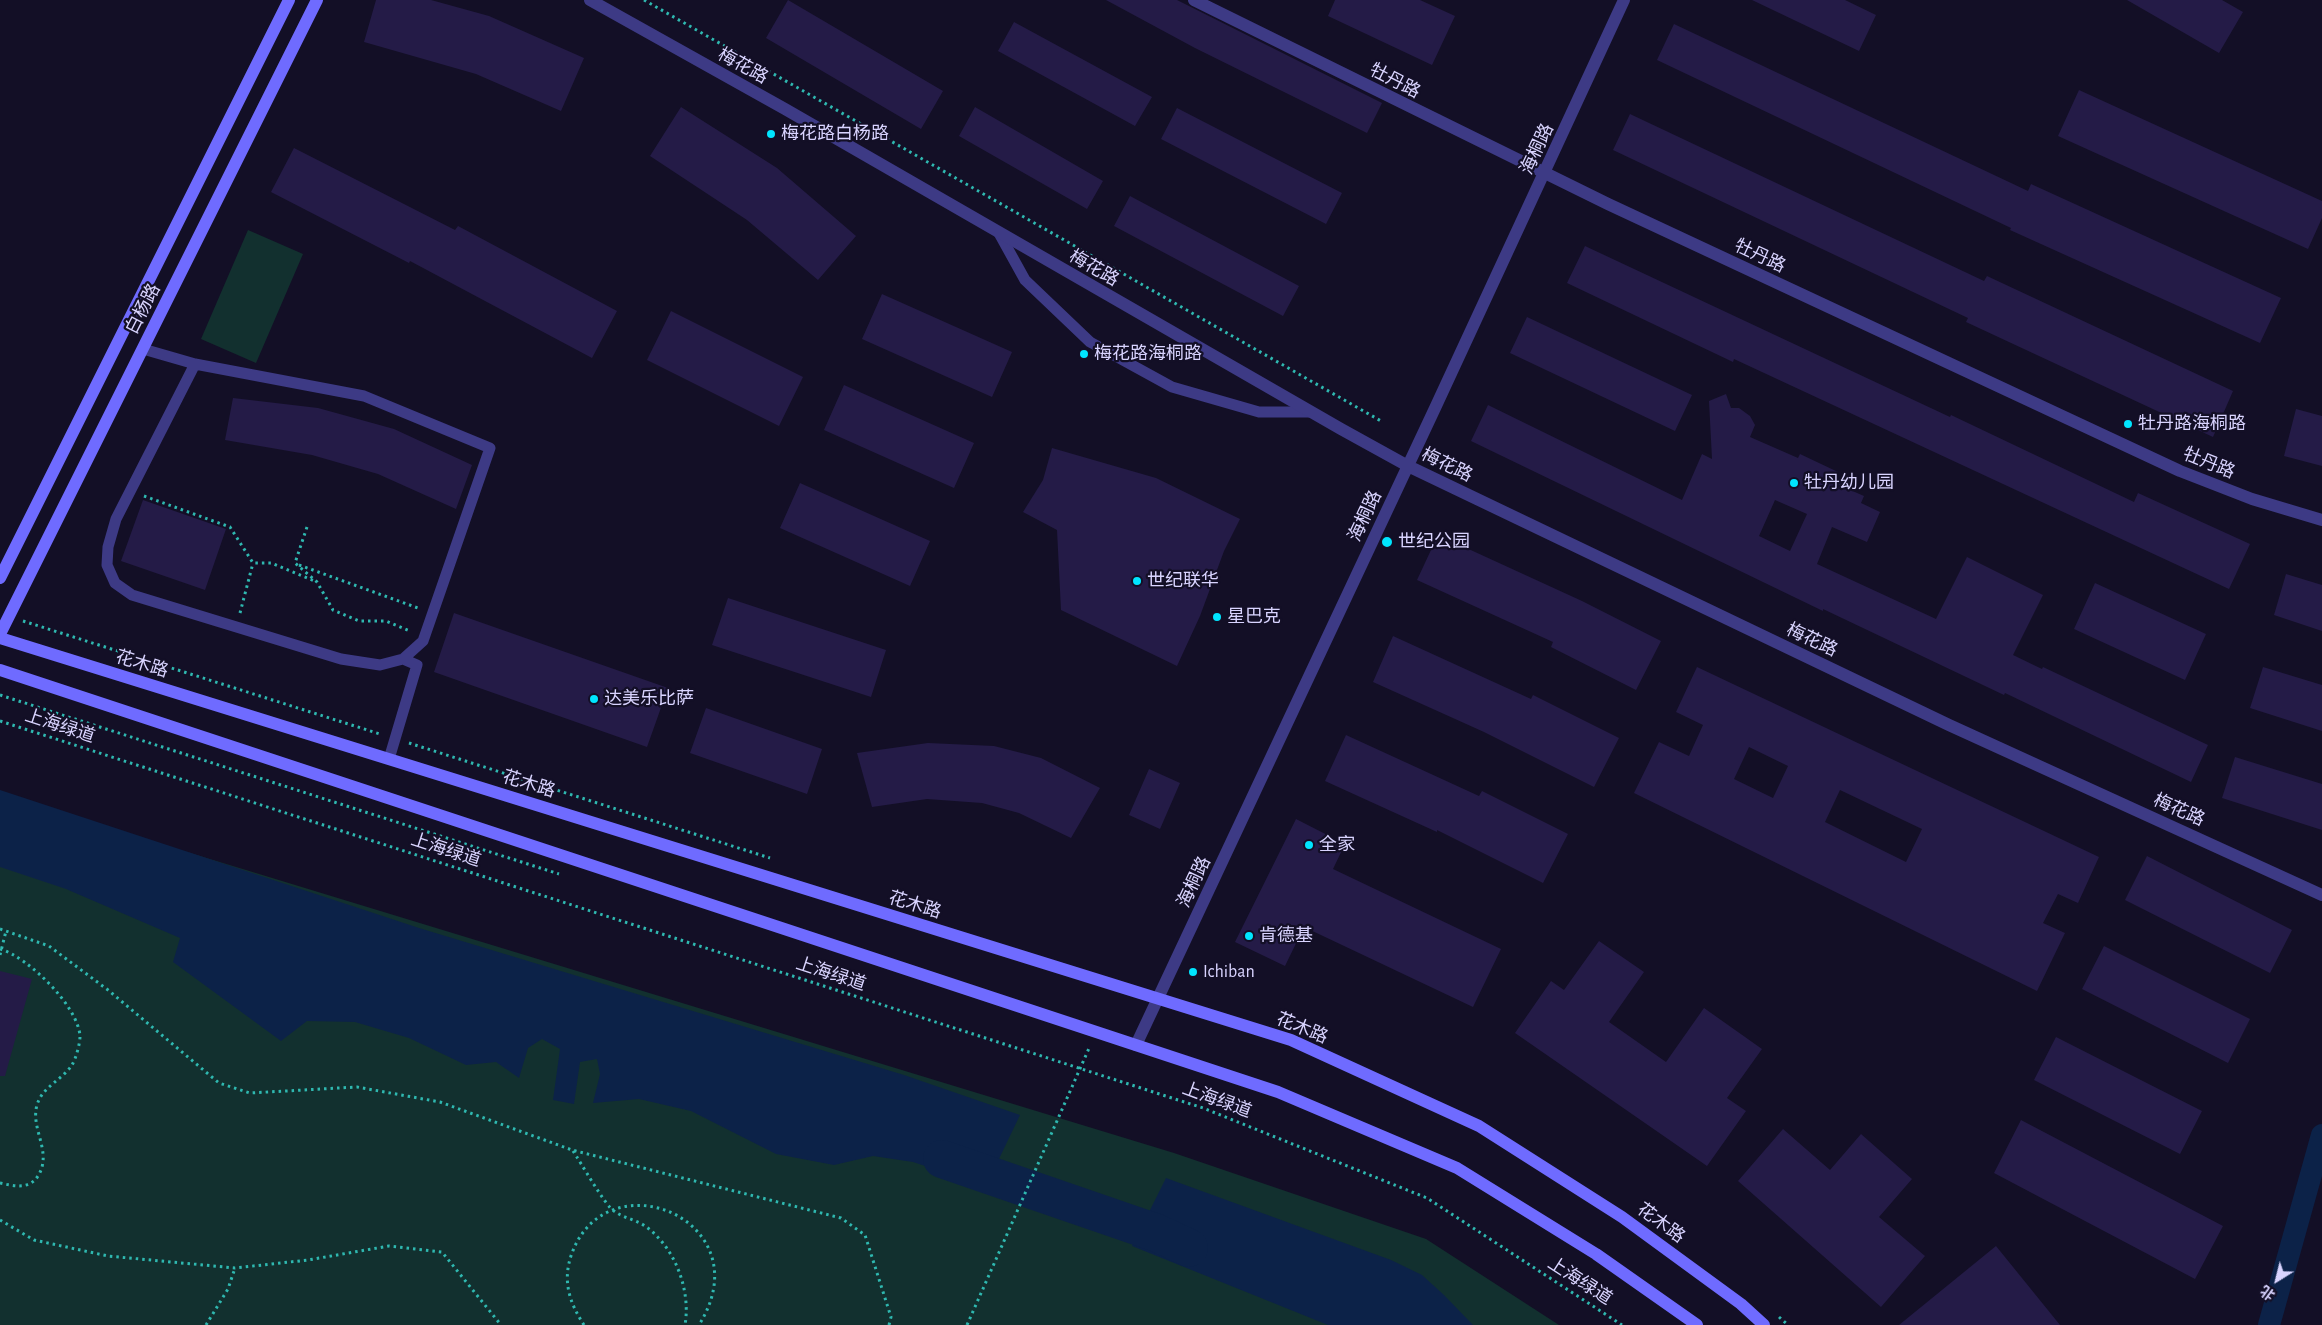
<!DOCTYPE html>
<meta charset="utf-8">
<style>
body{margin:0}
#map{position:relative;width:2322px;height:1325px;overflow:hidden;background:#130f26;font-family:"Alegreya Sans","Noto Sans SC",sans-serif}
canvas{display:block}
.north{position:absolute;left:2252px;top:1255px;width:50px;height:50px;-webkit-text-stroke:4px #130f26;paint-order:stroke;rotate:216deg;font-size:14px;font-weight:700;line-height:20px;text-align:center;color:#d9d4ff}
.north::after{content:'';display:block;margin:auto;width:18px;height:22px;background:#d9d4ff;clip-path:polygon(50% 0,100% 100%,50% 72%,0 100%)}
</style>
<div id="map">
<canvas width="2322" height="1325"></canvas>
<div class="north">北</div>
</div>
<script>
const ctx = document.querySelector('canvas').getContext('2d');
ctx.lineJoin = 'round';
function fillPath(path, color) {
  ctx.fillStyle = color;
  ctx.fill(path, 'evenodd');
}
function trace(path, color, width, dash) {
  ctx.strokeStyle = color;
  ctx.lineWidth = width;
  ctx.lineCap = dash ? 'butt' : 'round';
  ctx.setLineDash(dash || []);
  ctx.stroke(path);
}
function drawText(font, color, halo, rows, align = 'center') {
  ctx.font = font + ' "Alegreya Sans","Noto Sans SC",sans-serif';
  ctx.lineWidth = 4.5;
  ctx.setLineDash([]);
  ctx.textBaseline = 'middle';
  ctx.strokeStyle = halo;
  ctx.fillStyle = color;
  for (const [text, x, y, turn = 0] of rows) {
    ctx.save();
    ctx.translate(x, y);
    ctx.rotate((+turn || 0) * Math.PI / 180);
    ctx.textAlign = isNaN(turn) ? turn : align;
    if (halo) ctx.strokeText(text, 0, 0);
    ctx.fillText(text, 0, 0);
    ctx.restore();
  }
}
fillPath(new Path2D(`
 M248 230 303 254 256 363 201 339Z
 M0 795 1174 1153 1426 1239 1559 1325H0Z`), '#12302f');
fillPath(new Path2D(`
 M0 790 419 928 904 1075 1020 1115 986 1186 913 1162 873 1156 834 1165 776 1154 691 1111 639 1099 593 1103 600 1074 597 1059 580 1062 574 1104 553 1100 560 1049 542 1039 528 1048 519 1078 496 1062 466 1065 409 1038 355 1022 307 1021 281 1041 173 962 180 938 66 889 0 867Z
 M1166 1178 1391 1260 1422 1275 1444 1295 1473 1325H1328L1132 1246Z`), '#0c2248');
trace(new Path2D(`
 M2269 1325 2322 1135`), '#0c2248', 22);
trace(new Path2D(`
 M942 1159 1157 1233 1189 1248`), '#0c2248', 38);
fillPath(new Path2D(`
 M376 0H431L489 16 584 58 561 111 476 74 364 42Z
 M788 0 943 91 921 129 766 38Z
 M1106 0H1177L1382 103 1367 133 1195 48Z
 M1335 0H1420L1455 16 1432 65 1328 16Z
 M1752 0H1845L1876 15 1859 51Z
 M2127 0H2222L2243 12 2219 53Z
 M1014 22 1152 97 1135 126 998 51Z
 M1674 24 2028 191 2031 184 2281 298 2260 343 2010 230 2011 228 1657 60Z
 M2079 90 2322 201V218L2308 249 2058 136Z
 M681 107 777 168 856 236 818 280 747 220 650 156Z
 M975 107 1103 181 1087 209 959 136Z
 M1177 108 1342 193 1326 224 1161 139Z
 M1630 114 1984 281 1987 276 2233 391 2213 437 1966 322 1968 318 1613 150Z
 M294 148 455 230 458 226 617 311 592 358 410 261 409 263 271 192Z
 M1130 196 1299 286 1283 316 1114 226Z
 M1585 246 1950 417 1951 415 2134 502 2138 493 2250 544 2229 589 1734 359 1733 362 1567 283Z
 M882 294 1012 352 992 397 862 339Z
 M671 311 803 377 779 426 647 360Z
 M1527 317 1692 395 1675 431 1510 353Z
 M844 385 974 443 954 488 824 430Z
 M1726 394 1731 408H1739L1750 416 1755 425 1750 437 1798 458 1800 454 1838 472 1836 478 1850 484 1848 489 1864 496 1861 503 1880 512 1867 542 1832 527 1817 564 1936 619 1967 557 2043 595 2013 655 2042 669 2043 667 2208 745 2191 782 2005 693 2004 695 1823 609V611L1471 441 1488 405 1682 500 1702 454 1712 459 1709 401ZM1775 500 1807 514 1790 551 1759 536Z
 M233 398 318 408 394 429 472 465 456 509 378 474 312 455 225 440Z
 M2296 409 2322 416V466L2284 456Z
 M1052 448 1156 478 1240 519 1224 551 1200 616 1177 666 1061 610 1057 530 1023 512 1043 480Z
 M800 483 930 541 910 586 780 528Z
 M143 500 226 529 205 590 121 561Z
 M1438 535 1582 601 1661 641 1636 690 1551 647 1553 642 1417 580Z
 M2286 574 2322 585V631L2274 615Z
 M2095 583 2206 634 2185 680 2074 629Z
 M728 598 886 650 871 697 712 645Z
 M454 613 668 688 647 747 434 672Z
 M1393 636 1531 699 1533 695 1619 738 1594 787 1484 732 1373 682Z
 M1697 667 2099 857 2078 903 2058 894 2043 923 2065 933 2037 991 1634 793 1659 742 1689 756 1703 725 1676 712ZM1749 747 1788 766 1773 798 1734 779ZM1840 790 1922 829 1906 862 1825 822Z
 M2263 667 2322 685V731L2250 708Z
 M706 708 822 749 807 794 690 753Z
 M1346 735 1479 796 1482 791 1568 834 1543 883 1437 830V832L1325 781Z
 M928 743 994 746 1041 758 1100 788 1071 838 1019 813 982 803 927 799 872 807 857 753Z
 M2235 757 2322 784V830L2222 798Z
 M1149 769 1180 783 1160 829 1129 815Z
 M1296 819 1345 844 1333 869 1501 949 1473 1007 1304 927 1285 966 1235 942Z
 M2147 856 2292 930 2270 973 2125 900Z
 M1599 941 1644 972 1609 1022 1666 1062 1704 1008 1762 1049 1727 1098 1746 1111 1707 1166 1515 1033 1551 981 1564 990Z
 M2104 946 2250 1019 2228 1063 2082 989Z
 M0 971 32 979 5 1076H0Z
 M2056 1037 2202 1111 2180 1154 2034 1080Z
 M2021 1120 2223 1226 2195 1279 1994 1173Z
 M1783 1129 1830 1170 1861 1134 1912 1179 1879 1217 1925 1256 1881 1307 1738 1181Z
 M1996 1246 2060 1325H1899Z`), '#241b47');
trace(new Path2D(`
 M644 0 1381 421
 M144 496 230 527 253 563H271L317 582
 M307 527 295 563 317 582 333 610 359 621H386L410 631
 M299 565 418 608
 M240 613 253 563
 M23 621 380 734
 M0 695 559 874
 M0 721 1203 1108 1427 1198 1622 1325
 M409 743 770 858
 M0 929 49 946 108 990 219 1083 250 1093 357 1087 440 1102 572 1150 841 1218 865 1235 891 1317 889 1325
 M0 949C28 957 78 1006 80 1036 80 1044 76 1058 72 1065 62 1080 42 1087 37 1105 30 1129 53 1152 38 1176 29 1190 14 1186 0 1183
 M0 955 6 931
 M573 1151C580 1161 606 1207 614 1211 623 1218 635 1219 645 1226 675 1247 691 1290 685 1325
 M0 1220 34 1240 108 1256 235 1268 308 1260 389 1246 442 1252 501 1325
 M1779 1317 1788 1325
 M206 1325 228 1289 235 1268
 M584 1325C569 1302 562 1280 572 1253 608 1156 764 1221 699 1325
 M967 1325 1090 1046`), '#2fb8b0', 3, [2.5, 4]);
trace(new Path2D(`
 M999 233 1025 280 1090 342 1172 387 1259 412H1310
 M143 349 195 364 364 396 490 448 423 641 403 659 380 665 341 659 132 595 115 583 107 565 108 547 116 519 195 364
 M389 759 417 665 403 659`), '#3d3a85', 11);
trace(new Path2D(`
 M590 0 785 109 1341 429 1408 466 1949 725 2322 895
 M1194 0 1608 204 2180 471 2252 499 2322 520
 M1136 1045 1436 406 1624 0`), '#3d3a85', 12);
trace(new Path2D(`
 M0 578 289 0
 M0 634 317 0
 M0 638 1291 1040 1479 1126 1622 1217 1741 1304 1764 1325
 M0 670 1278 1092 1457 1168 1596 1254 1697 1325`), '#6f6bff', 12);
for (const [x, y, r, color] of [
 [771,134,5,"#00e5ff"],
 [1084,354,5,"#00e5ff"],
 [2128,424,5,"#00e5ff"],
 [1794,483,5,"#00e5ff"],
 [1387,542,6,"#00e5ff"],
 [1137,581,5,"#00e5ff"],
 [1217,617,5,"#00e5ff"],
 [594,699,5,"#00e5ff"],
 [1309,845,5,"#00e5ff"],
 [1249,936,5,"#00e5ff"],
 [1193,972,5,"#00e5ff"]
]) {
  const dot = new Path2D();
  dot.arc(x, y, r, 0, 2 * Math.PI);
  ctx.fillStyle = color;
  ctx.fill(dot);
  trace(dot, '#130f26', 2);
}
drawText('18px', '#d9d4ff', '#130f26', [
 ["梅花路",743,66,29],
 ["牡丹路",1395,81,27],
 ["海桐路",1537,149,-65],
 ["牡丹路",1760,256,25],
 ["梅花路",1094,268,30],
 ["白杨路",143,309,-63],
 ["牡丹路",2209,463,22],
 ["梅花路",1447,465,26],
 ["海桐路",1365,516,-65],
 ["梅花路",1812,640,25],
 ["花木路",142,664,17],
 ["上海绿道",60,726,18],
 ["花木路",529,784,17],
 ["梅花路",2179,810,24],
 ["上海绿道",446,850,18],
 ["海桐路",1194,882,-65],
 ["花木路",915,905,17],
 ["上海绿道",831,974,18],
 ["花木路",1302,1028,22],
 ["上海绿道",1217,1100,20],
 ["花木路",1661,1223,36],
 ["上海绿道",1580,1281,33]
]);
drawText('18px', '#d9d4ff', '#130f26', [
 ["梅花路白杨路",781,134],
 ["梅花路海桐路",1094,354],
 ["牡丹路海桐路",2138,424],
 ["牡丹幼儿园",1804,483],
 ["世纪公园",1398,542],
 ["世纪联华",1147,581],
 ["星巴克",1227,617],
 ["达美乐比萨",604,699],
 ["全家",1319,845],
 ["肯德基",1259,936],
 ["Ichiban",1203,972]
], 'left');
</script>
